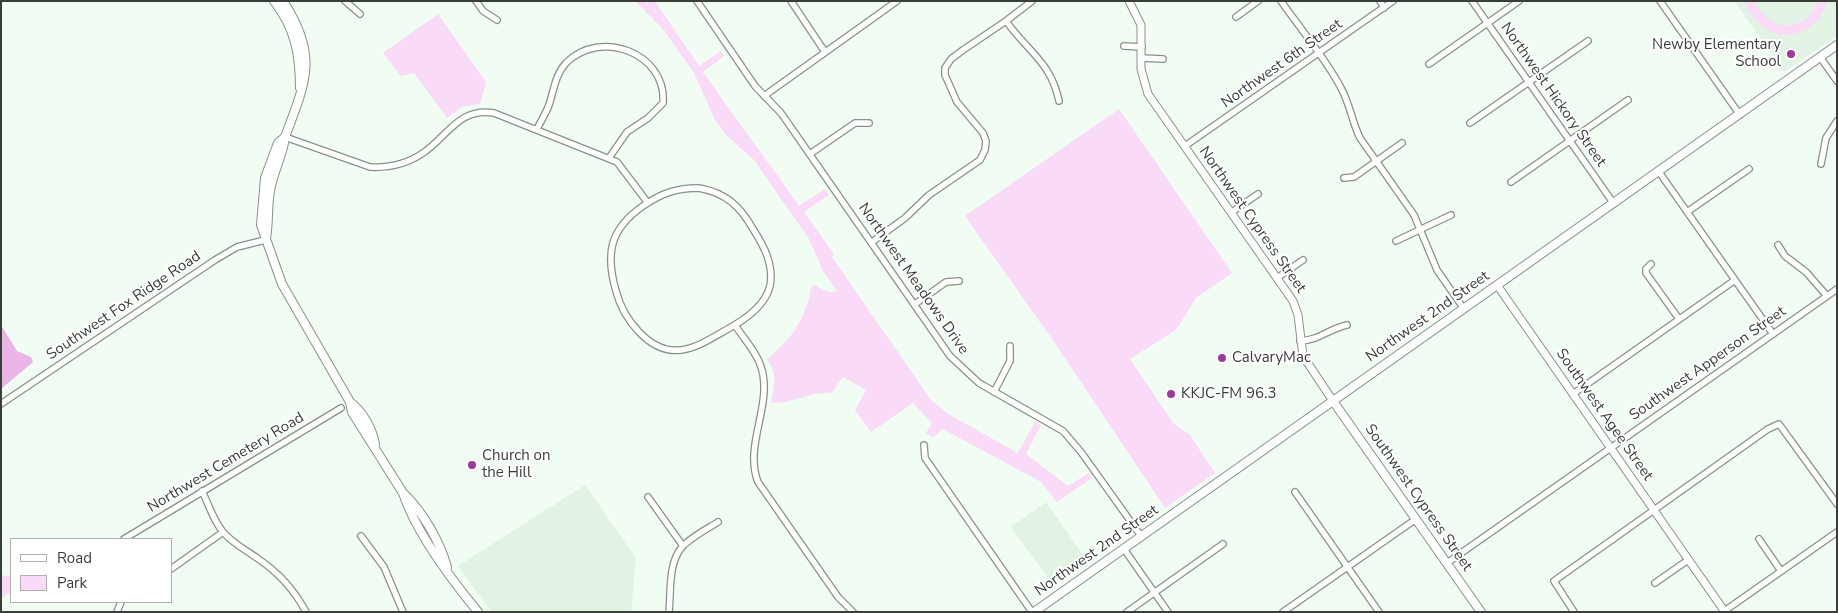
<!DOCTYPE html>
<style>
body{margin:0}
#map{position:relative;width:1838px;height:613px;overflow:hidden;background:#f1fcf2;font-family:"Nunito Sans",sans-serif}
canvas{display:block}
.frame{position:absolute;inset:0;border:2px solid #3a3e3b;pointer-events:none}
.legend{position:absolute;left:10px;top:538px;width:162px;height:65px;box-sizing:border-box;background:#fff;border:1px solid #b0b2b1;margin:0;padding:6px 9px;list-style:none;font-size:15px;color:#3a3e3b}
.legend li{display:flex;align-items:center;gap:10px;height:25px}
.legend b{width:25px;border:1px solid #b0b2b1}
</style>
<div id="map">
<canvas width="1838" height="613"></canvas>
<div class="frame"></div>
<ul class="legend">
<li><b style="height:6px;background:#fff"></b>Road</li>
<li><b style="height:14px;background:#f9dbf7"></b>Park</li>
</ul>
</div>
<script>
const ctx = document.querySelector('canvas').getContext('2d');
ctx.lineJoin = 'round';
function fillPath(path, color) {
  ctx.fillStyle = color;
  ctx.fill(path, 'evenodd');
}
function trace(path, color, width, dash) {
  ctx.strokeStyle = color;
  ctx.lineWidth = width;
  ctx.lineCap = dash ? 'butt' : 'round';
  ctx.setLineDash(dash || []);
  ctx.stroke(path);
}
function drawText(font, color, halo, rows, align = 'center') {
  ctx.font = font + ' "Nunito Sans",sans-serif';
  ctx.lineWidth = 4;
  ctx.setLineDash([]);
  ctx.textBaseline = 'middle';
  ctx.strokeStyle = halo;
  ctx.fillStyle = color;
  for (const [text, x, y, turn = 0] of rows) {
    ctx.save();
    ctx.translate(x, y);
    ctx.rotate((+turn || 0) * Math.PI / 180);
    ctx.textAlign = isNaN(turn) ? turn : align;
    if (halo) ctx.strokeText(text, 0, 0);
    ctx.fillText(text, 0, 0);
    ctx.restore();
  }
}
fillPath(new Path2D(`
 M1734 1H1837V36L1784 72Z
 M585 485 636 558 631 612H491L458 566Z
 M1046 502 1088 562 1054 586 1011 527Z`), '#e2f3e4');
fillPath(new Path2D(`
 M635 1H655L699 66 721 51 724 56 703 72C734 117 768 161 799 206L825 189 829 195 804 212 834 254 832 257 931 400 948 414 1018 453 1035 422 1041 425 1026 454 1068 486 1089 473 1092 478 1057 502 1041 482 943 429 933 437 926 433 932 423 913 403 871 432 855 410 866 390 843 377 832 393C810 391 793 404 771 403 774 384 778 376 767 359 792 339 806 319 811 287L815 285C820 289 831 294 837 291L823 271 809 239 754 160 727 136 715 120 694 73 662 28Z
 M1743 1H1754C1758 8 1762 15 1769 20 1788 33 1811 22 1818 1H1827C1820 29 1787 46 1762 26 1754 20 1749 10 1743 1Z
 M438 14 486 82 480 104 462 107 447 118 414 73 401 76 383 53Z
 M1119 109 1232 273 1196 298 1176 330 1130 359 1174 424 1190 435 1215 473 1165 508 1054 342 965 216Z
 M11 575V592L1 598V576Z`), '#f9dbf7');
fillPath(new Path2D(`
 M1 325 17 351 31 357 33 362 1 389Z`), '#ebb4e7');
const minor = new Path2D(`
 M345 1 360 14
 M476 1 483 11 497 20
 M697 1 755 86 781 113 950 356 979 383 1063 431 1081 452 1141 536
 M791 1 825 52
 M1281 1C1301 30 1325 57 1341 88 1350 104 1352 122 1360 138L1414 215 1437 270 1464 309
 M1380 1 1384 8
 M1472 1 1614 204
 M1660 1 1740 115
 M1236 17 1258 1
 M1006 21C1028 52 1051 62 1059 101
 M1124 46 1142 47
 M1820 57 1837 81
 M1141 58 1163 59
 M1429 64 1519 1
 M764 96 897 1
 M1470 123 1588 41
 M537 129C541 121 546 113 549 105 554 90 555 75 566 63 600 28 667 53 663 103L648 118 627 132 609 158
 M285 137 370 167C389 168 407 164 423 153 448 136 459 107 494 113L617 162 648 203
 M1185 146 1393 1
 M810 154 855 123H869
 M1821 164 1826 138 1837 121
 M1659 172 1773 334
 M1344 178 1354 177 1402 143
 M1511 182 1628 100
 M699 188C726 193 740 206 753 229 764 246 774 265 770 286 765 307 743 321 726 330 712 338 697 348 681 350 649 354 623 318 616 291 605 253 610 229 643 206 662 193 676 188 699 188Z
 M1232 212 1258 194
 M1687 212 1749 169
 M1396 241 1451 215
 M872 242 905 218 929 195 980 160 985 150 986 141 983 133 957 102 945 75V68L951 59 963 50 1006 21 1032 1
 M1778 245 1785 256 1806 272 1827 296
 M1651 264 1646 269V273L1679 319
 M1277 278 1303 260
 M915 304 946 282 959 281
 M735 325C743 338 755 350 760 364 775 402 743 444 758 482L838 597 853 612
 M1300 341C1320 340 1328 329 1347 325
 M994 392 1010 361V346
 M1573 394 1735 280
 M1 404 215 260 237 247 265 240
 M924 445 925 458 1032 612
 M202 491C209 505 213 520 223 532 232 543 246 550 257 558 278 572 294 589 306 612
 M1295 492 1379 612
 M648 497 683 546
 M361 536 384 567 403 612
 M124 539 341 408
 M1759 539 1781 571
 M1124 549 1168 612
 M1447 563 1837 289
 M171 569 223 532
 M1655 583 1688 560
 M117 612 121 602
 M669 612C671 592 668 563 682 547 691 537 707 529 718 522
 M1127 612 1223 544
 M1283 612 1416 519
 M1574 612 1554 581 1768 429 1779 424 1837 504
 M1723 612 1837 532`);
const tertiary = new Path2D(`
 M1129 1 1141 25V69L1148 94 1293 301 1298 315 1303 356 1333 401
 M1497 285 1725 612`);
const secondary = new Path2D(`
 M274 1C295 28 300 54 300 88
 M285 137 278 143 265 178 261 225 282 284 350 402 352 412 403 493C416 533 451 579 478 612
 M266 238C269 222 267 207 270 191 273 172 283 155 285 137 306 81 319 56 283 1
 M1333 401 1481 612
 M350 402C363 412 372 428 375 444
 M404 494C423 512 440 542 447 567
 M1034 612 1837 45`);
trace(minor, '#889289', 8);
trace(tertiary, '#889289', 9);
trace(secondary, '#889289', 10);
trace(minor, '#fff', 5.5);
trace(tertiary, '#fff', 7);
trace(secondary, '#fff', 8);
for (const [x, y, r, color] of [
 [1791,54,5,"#9e389c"],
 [1222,358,5,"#9e389c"],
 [1171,394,5,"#9e389c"],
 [472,465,5,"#9e389c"]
]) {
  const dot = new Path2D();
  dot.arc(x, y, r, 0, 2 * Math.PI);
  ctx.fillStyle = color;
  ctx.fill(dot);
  trace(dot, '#fff', 2);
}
drawText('15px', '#3a3e3b', '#fff', [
 ["Newby Elementary",1781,45,"right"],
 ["School",1781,62,"right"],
 ["CalvaryMac",1232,358],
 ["KKJC-FM 96.3",1181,394],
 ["Church on",482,456],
 ["the Hill",482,473]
], 'left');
drawText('15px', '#3a3e3b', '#fff', [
 ["Northwest 6th Street",1282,64,-35],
 ["Northwest Hickory Street",1553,95,55],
 ["Northwest Cypress Street",1252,220,55],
 ["Northwest Meadows Drive",913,279,55],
 ["Southwest Fox Ridge Road",124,306,-34],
 ["Northwest 2nd Street",1428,317,-35],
 ["Southwest Apperson Street",1708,364,-35],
 ["Southwest Agee Street",1604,415,55],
 ["Northwest Cemetery Road",226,463,-31],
 ["Southwest Cypress Street",1418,498,55],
 ["Northwest 2nd Street",1097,551,-35]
]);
</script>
